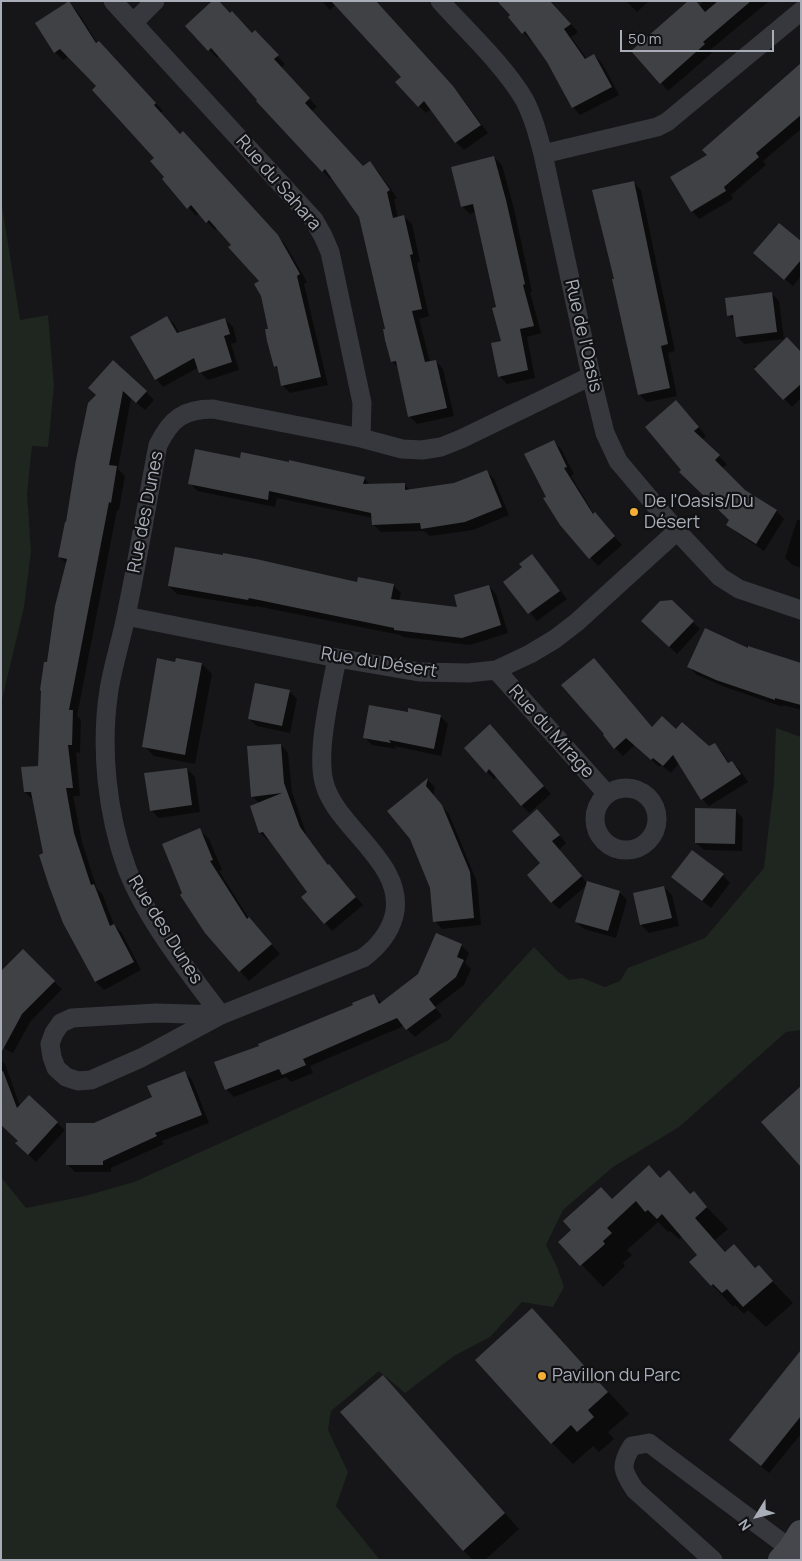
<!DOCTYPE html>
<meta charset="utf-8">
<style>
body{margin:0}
#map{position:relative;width:802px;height:1561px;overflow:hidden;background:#161618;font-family:Manrope,sans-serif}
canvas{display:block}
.frame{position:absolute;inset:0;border:2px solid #a8adb8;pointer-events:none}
.north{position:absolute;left:732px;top:1491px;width:50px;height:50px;-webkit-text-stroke:4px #111113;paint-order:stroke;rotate:234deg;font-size:14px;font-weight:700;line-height:20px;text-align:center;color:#a8adb8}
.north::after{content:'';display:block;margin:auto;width:18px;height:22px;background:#a8adb8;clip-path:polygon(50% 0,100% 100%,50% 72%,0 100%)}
.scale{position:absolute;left:620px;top:30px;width:154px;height:22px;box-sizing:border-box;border:2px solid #a8adb8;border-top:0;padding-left:6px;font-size:15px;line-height:18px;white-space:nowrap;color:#a8adb8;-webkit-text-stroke:4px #111113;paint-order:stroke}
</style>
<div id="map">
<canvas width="802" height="1561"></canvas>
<div class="frame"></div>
<div class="north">N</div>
<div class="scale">50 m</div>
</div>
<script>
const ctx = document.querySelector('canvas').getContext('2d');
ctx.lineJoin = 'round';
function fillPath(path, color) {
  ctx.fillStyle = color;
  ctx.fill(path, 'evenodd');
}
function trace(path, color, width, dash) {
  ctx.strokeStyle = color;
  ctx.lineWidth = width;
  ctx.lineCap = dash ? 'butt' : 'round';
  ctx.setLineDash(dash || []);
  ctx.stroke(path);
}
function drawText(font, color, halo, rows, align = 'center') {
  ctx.font = font + ' Manrope,sans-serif';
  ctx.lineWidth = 4.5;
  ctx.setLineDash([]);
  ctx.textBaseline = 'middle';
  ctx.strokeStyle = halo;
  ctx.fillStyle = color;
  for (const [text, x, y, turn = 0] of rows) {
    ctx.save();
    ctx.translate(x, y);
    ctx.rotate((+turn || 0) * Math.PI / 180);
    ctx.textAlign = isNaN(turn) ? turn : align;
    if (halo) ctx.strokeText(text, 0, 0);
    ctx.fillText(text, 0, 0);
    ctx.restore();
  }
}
fillPath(new Path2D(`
 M1 199 20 320 48 315 54 386 48 447 32 446 27 494 31 551 24 607 1 704Z
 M776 728 801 737V1030L786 1032 679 1127 613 1167 563 1210 546 1245 557 1267 564 1287 553 1307 522 1302 490 1337 454 1356 405 1393 379 1371 331 1411 328 1430 348 1472 336 1506 380 1560H1V1177L26 1208 85 1196 134 1182 449 1040 534 947 556 970 569 980 582 978 605 987 620 981 628 968 705 938 764 868 774 783Z`), '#1e261f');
fillPath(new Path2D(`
 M322 1H375L460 95 488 133 464 150 456 142 432 109 426 113 419 106 402 77 336 4 330 10Z
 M550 1 578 32 571 37 587 59 594 55 602 63 619 95 580 115 573 107 549 62 533 39 531 41 510 17Z
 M626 1H649L637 12Z
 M704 1H769L710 50 712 53 668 91 661 83 699 6Z
 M69 3 77 11 98 44 107 50 163 111 161 113 180 135 191 140 285 244 307 282 304 284 328 385 290 393 282 385 279 371 275 366 261 282 217 228 215 230 199 213 196 216 164 179 166 177 155 158 98 87 69 56 63 60 55 52Z
 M187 26 253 34 263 40 285 64 281 68 317 107 312 111 364 168 370 163 378 171 397 198 394 200 398 218 404 217 412 224 420 262 417 263 429 316 419 319 430 362 436 361 443 369 454 416 417 424 409 416 399 368 392 362 360 217 332 177 330 179 323 171 219 56 217 58Z
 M801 65V129L763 161 766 165 731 195 733 199 699 219 692 211 709 155Z
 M494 157 502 165 514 209 532 292H530L541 333 527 337 535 378 507 384 499 376 502 342 497 308 476 212 470 214 462 206Z
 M633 182 641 190 675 351 668 353 677 396 647 402 639 394Z
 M801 243V276L793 286 763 261Z
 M771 293 779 301 784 339 744 344 737 336 735 321 729 315Z
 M167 317 175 325 179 333 225 319 233 327 237 342 231 344 239 370 208 380 200 372 199 367 163 387 156 379Z
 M753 366 801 371V398L792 407Z
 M89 388 146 392 154 400 145 410 131 398 118 469 125 476 119 510H117L77 716 81 720 80 753 76 752 80 796H73L82 842 97 889 102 893 114 925 122 933 141 970 104 990 96 982 64 922 44 854 33 800 25 792 39 767 48 664 67 564 59 557 97 396Z
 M684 409 706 436 701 440 727 464 722 469 745 491 776 511 784 519 764 551 736 532 728 525 731 520 680 472 683 470Z
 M553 441 561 449 574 474 571 476 594 514 622 545 598 566 561 524 547 497Z
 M241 460 364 478 371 486 405 485 411 491 455 484 486 471 494 479 509 515 473 530 430 536 424 531 381 532 373 524V518L277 498 275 507 197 491 190 483Z
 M797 520H801V568L793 565 785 558Z
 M532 556 567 599 537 621 505 582 524 568Z
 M358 584 393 585 401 593 399 601 459 608 489 586 496 594 508 633 470 645 403 637 400 635 256 606V607L177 594 169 586Z
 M671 601 700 629 677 654 651 629Z
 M748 650 801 665V710L783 705V707L725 687 697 675 689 667Z
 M177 659 202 664 212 674 195 764 154 756 144 746Z
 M594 659 653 728 676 730 709 748 714 744 722 752 730 764 732 762 740 770 748 782 709 806 702 799 679 763 671 773 661 765 659 767 635 745 623 756 615 748Z
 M289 691 297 699 290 733 257 726 249 719Z
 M409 713 440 716 448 724 441 756 394 746 397 749 372 745 364 737Z
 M498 734 551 794 529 813 497 777 494 779 487 772Z
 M281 745 288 753 292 792 307 836 330 867 363 905 332 931 325 923 308 892 270 840H268L260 833V804L252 796Z
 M187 769 195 777 200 812 159 818 151 810Z
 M428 780 435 787 433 795 449 814 477 882 481 925 442 929 435 921 431 888 411 839 389 811Z
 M735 810 743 818 742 851 704 850 696 843Z
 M545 818 566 843 559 850 587 883 619 892 627 900 616 938 584 929 576 922 586 886 559 909 552 902 542 863Z
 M199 830 209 839 222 870 219 871 250 920 280 954 249 981 206 932 184 894Z
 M723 875 730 883 711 908 673 877Z
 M664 887 672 895 679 926 649 933 641 925 634 894Z
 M461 945 469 953 465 963 471 969 464 985 435 1007 442 1016 415 1037 404 1026 310 1066 313 1073 291 1082 286 1077 234 1097 226 1089 260 1046 354 1006 374 995 382 1003Z
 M23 951 62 989 30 1022 13 1053 1 1047Z
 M1 1060 5 1064 20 1106 57 1123 65 1130 36 1162 24 1151 19 1141 1 1124Z
 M184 1072 192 1080 209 1123 162 1141 164 1144 111 1168V1172H75L68 1165Z
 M669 1172 691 1195 693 1193 728 1229 715 1240 727 1253 734 1246 757 1269 759 1267 793 1303 766 1327 748 1310 744 1314 735 1305 733 1307 691 1262 699 1255 683 1236 679 1239 670 1231 668 1232 658 1222 627 1250 632 1255 623 1263 625 1266 603 1287 560 1242 612 1200 661 1179Z
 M532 1310 629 1414 608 1432 614 1439 599 1452 593 1446 573 1464 552 1443Z
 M801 1352V1434L769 1473 730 1440Z
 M383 1376 519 1529 485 1560H473L463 1550Z`), '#0007');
fillPath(new Path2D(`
 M69 1 96 43 99 41 156 103 154 105 180 134 183 131 278 235 300 274 297 276 321 377 281 386 277 366 274 367 267 341 265 329H268L261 296 254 284 259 281 228 247 231 245 209 220 206 223 191 205 187 209 162 179 164 177 150 161 154 158 92 90 96 86 60 49 54 53 35 23Z
 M212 1H219L230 13 232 11 252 33 255 30 279 55 274 59 310 98 305 103 363 166 370 161 390 190 387 192 393 218 404 215 413 254 410 255 422 309 412 311 425 362 436 360 447 408 408 417 396 361 391 362 385 340 383 329H385L359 217 325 169 322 172 256 101 257 100 211 48 208 51 185 26Z
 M331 1H376L453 86 481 125 455 143 424 101 418 107 395 82 401 77Z
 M497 1H550L571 24 564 29 585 59 594 54 612 87 572 108 547 62 525 31 522 34 508 17 510 15Z
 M688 1H696L705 12 718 1H751L703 42 705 44 660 84 631 51Z
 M801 63V115L756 153 759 157 724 187 726 191 691 212 670 177 707 155 702 150Z
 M494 156 506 200 525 284 523 285 534 326 520 329 528 370 498 377 491 343 501 341 492 308 496 307 473 204 461 207 451 167Z
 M634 181 668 344 661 346 670 388 638 395 612 279H614L592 190Z
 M779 223 801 241V260L784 280 753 253Z
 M772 292 777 332 736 337 733 315 727 316 725 298Z
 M167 316 177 333 225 318 230 334 224 336 232 362 199 373 194 358 155 380 130 337Z
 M787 337 801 352V384L783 400 754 369Z
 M113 360 147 391 136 403 123 391 109 465 117 466 111 503 109 502 69 710H73L72 745H68L73 788H66L74 833 91 885 94 884 110 926 114 924 134 962 95 982 63 923 49 886 39 855 43 853 31 792H24L21 767 38 766 41 691 40 690 44 662H47L55 606 67 559 58 557 65 522H66L76 460 88 403 96 395 88 388Z
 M676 400 699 427 694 431 720 455 715 460 745 490 777 510 756 544 726 525 729 520 679 472 681 470 645 427Z
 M554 440 567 467 564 468 593 514 595 512 615 536 589 559 560 525 543 498 546 497 524 454Z
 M195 449 240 458 241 452 289 462V460L365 477 363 484 405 483V490L454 483 487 470 502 507 465 522 421 529 420 523 372 525 371 513 269 491 268 500 188 484Z
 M175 547 223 555V553L256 559 357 582 358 577 394 584 391 599 457 607 454 595 489 585 501 625 462 638 394 630V628L249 598 248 600 168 586Z
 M532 554 560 591 528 614 503 582 522 567 519 564Z
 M672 600 694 621 669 647 641 621 660 601Z
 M705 628 748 648V646L801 663V705L775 698V700L716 680 687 667Z
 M157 658 175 662 176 658 202 663 185 755 142 747Z
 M594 658 652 727 662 716 676 729 682 722 709 746 715 743 728 763 732 761 741 774 701 800 673 755 663 766 653 758 651 760 626 738 614 749 603 735 604 734 561 685Z
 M255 683 290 690 282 726 248 719Z
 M369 705 408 712V708L441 715 434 749 389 740 391 743 363 738Z
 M490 724 544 786 521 806 489 769 486 773 464 748Z
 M281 744 284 783 300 827 328 865 329 864 356 897 324 924 301 897 307 892 263 832 259 833 250 806 282 793 251 797 247 746Z
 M187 768 192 805 150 811 144 773Z
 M428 778 426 786 442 805 470 872 474 918 433 922 430 888 410 839 387 811Z
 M695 808 736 809 735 844 695 843Z
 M537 809 560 835 552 841 582 876 551 903 527 875 540 863 512 831Z
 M200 828 213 860 210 861 247 919 249 917 272 944 239 972 205 933 180 895 182 893 162 844Z
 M692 850 724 874 702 901 671 877Z
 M587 881 620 891 608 931 575 922Z
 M664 886 672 918 640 925 633 893Z
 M436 933 462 944 457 957 464 960 456 977 429 999 436 1008 406 1030 397 1018 303 1059 306 1065 282 1075 279 1069 225 1090 214 1062 259 1046 258 1044 353 1005 352 1003 374 994 379 1004 418 974Z
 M23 949 55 981 22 1014 1 1053V971Z
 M3 1071 17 1108 29 1095 58 1122 28 1155 15 1143 18 1141 1 1125V1072Z
 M185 1071 202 1115 155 1133 157 1136 103 1161V1165H66V1123H94L152 1097 147 1086Z
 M801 1086V1167L761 1122Z
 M649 1165 660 1178 669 1170 690 1194 694 1191 707 1207 695 1218 725 1252 734 1244 755 1268 759 1265 773 1281 743 1307 727 1289 722 1293 713 1284 711 1286 689 1262 697 1255 662 1214 657 1219 648 1210 645 1212 636 1201 607 1228 612 1233 603 1241 605 1244 580 1266 558 1242 571 1230 563 1221 601 1187 612 1199Z
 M532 1308 608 1392 588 1410 594 1417 577 1432 571 1425 551 1444 475 1360Z
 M801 1350V1416L761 1466 729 1440Z
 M383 1375 505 1513 463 1551 340 1412Z`), '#404145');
trace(new Path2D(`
 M113 1 314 220 323 236 330 252 362 403 361 438
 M440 1C468 32 503 64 524 99 533 116 538 135 543 154L591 376 605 433 618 461 677 531 720 577 739 589 801 610
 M133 23 155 1
 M543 154 657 127 667 122 801 11
 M126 616 337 658 419 672 468 673 496 670 530 654 555 639 577 622 677 531
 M496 670 607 794
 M595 819a31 31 0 1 1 62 0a31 31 0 1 1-62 0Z
 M221 1015C188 971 147 920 127 869 107 814 100 748 109 690 113 665 121 641 126 616 138 559 147 502 158 445 171 419 183 409 213 409L361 438 402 449 422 450 441 447 461 439 591 376
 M221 1015 156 1013 72 1018 61 1023 54 1033 50 1044 52 1057 56 1068 66 1077 78 1081 91 1080 141 1058 221 1015 363 958C378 947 389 934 394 916 407 863 335 828 324 782 316 750 331 691 337 658
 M713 1560 635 1490C622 1471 620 1465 632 1446L649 1443 800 1556`), '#37383d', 19);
trace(new Path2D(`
 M781 1560 791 1549 801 1533`), '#45474d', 26);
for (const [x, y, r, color] of [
 [634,512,5,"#f2b134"],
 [542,1376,5,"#f2b134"]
]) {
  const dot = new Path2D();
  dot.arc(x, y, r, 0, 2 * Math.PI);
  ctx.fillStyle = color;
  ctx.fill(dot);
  trace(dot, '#111113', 2);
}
drawText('18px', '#a8adb8', '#111113', [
 ["Rue du Sahara",278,183,49],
 ["Rue de l'Oasis",583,336,77],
 ["Rue des Dunes",146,512,-79],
 ["Rue du Désert",379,663,9],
 ["Rue du Mirage",551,732,48],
 ["Rue des Dunes",165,930,58]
]);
drawText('18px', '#a8adb8', '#111113', [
 ["De l'Oasis/Du",644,502],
 ["Désert",644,523],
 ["Pavillon du Parc",552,1376]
], 'left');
</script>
